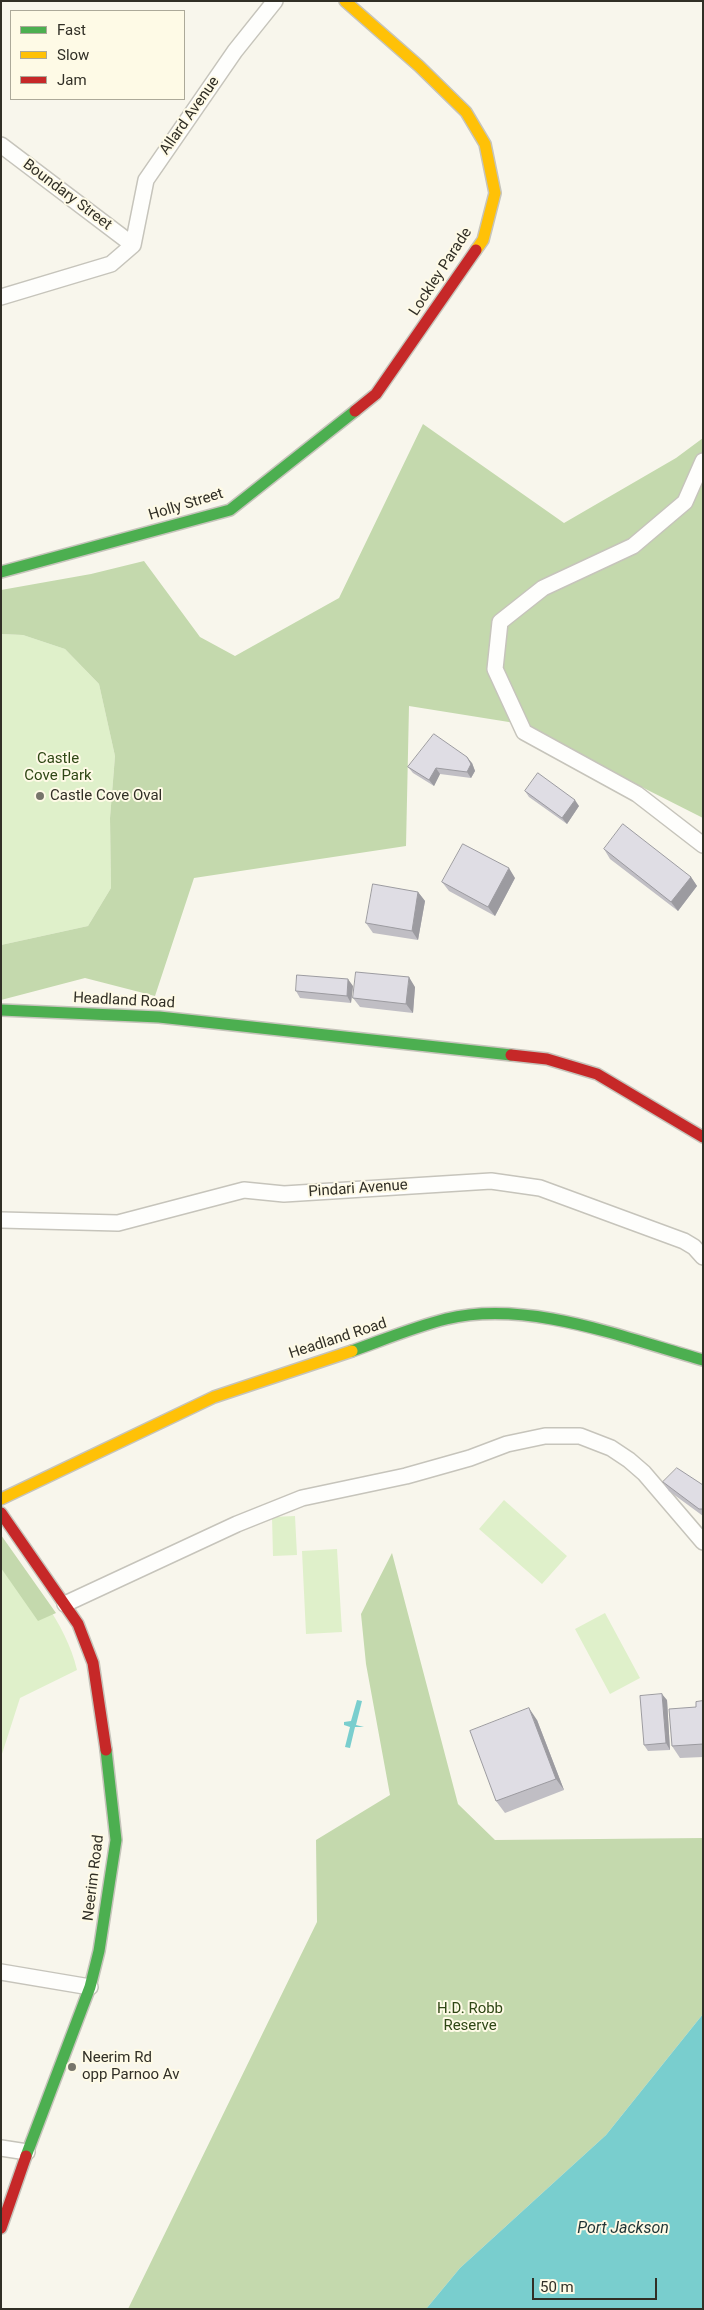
<!DOCTYPE html>
<style>
body{margin:0}
#map{position:relative;width:704px;height:2310px;overflow:hidden;background:#f8f6ec;font-family:Roboto,sans-serif}
canvas{display:block}
.frame{position:absolute;inset:0;border:2px solid #312f26;pointer-events:none}
.legend{position:absolute;left:10px;top:10px;width:175px;height:90px;box-sizing:border-box;background:#fefae6;border:1px solid #aca999;margin:0;padding:6px 9px;list-style:none;font-size:15px;color:#312f26}
.legend li{display:flex;align-items:center;gap:10px;height:25px}
.legend b{width:25px;border:1px solid #aca999}
.scale{position:absolute;left:532px;top:2278px;width:125px;height:22px;box-sizing:border-box;border:2px solid #312f26;border-top:0;padding-left:6px;font-size:15px;line-height:18px;white-space:nowrap;color:#312f26;-webkit-text-stroke:4px #fefae6;paint-order:stroke}
</style>
<div id="map">
<canvas width="704" height="2310"></canvas>
<div class="frame"></div>
<ul class="legend">
<li><b style="height:6px;background:#4caf50"></b>Fast</li>
<li><b style="height:6px;background:#ffc107"></b>Slow</li>
<li><b style="height:6px;background:#c62828"></b>Jam</li>
</ul>
<div class="scale">50 m</div>
</div>
<script>
const ctx = document.querySelector('canvas').getContext('2d');
ctx.lineJoin = 'round';
function fillPath(path, color) {
  ctx.fillStyle = color;
  ctx.fill(path, 'evenodd');
}
function trace(path, color, width, dash) {
  ctx.strokeStyle = color;
  ctx.lineWidth = width;
  ctx.lineCap = dash ? 'butt' : 'round';
  ctx.setLineDash(dash || []);
  ctx.stroke(path);
}
function drawText(font, color, halo, rows, align = 'center') {
  ctx.font = font + ' Roboto,sans-serif';
  ctx.lineWidth = 4;
  ctx.setLineDash([]);
  ctx.textBaseline = 'middle';
  ctx.strokeStyle = halo;
  ctx.fillStyle = color;
  for (const [text, x, y, turn = 0] of rows) {
    ctx.save();
    ctx.translate(x, y);
    ctx.rotate((+turn || 0) * Math.PI / 180);
    ctx.textAlign = isNaN(turn) ? turn : align;
    if (halo) ctx.strokeText(text, 0, 0);
    ctx.fillText(text, 0, 0);
    ctx.restore();
  }
}
fillPath(new Path2D(`
 M1 634 23 635 65 649 99 684 115 756 110 818 111 888 88 926 1 945Z
 M504 1500 567 1556 542 1584 479 1529Z
 M295 1516 297 1555 273 1556 272 1517Z
 M1 1541C29 1581 66 1622 77 1670L20 1698 1 1757Z
 M337 1549 342 1632 306 1634 302 1551Z
 M605 1613 640 1678 610 1694 575 1629Z`), '#dff0ca');
fillPath(new Path2D(`
 M423 424 564 523 676 458 703 438V818L515 723 409 706 406 846 194 878 155 996 85 978 1 1000V945L88 926 111 888 110 818 115 756 99 684 65 649 23 635 1 634V590L91 574 144 561 200 637 235 656 339 598Z
 M1 1535 56 1613 38 1621 1 1568Z
 M392 1553 458 1804 495 1840 703 1838V2014L606 2135 460 2268 426 2309H128L317 1922 316 1840 390 1795 366 1664 361 1614Z`), '#c4d9ad');
fillPath(new Path2D(`
 M357 1700 362 1701 356 1725 364 1727H355L350 1748 345 1747 350 1727 344 1725V1722L351 1721Z
 M703 2014V2309H426L460 2268 606 2135Z`), '#79cece');
const street = new Path2D(`
 M1 145 133 245
 M133 245 146 180 235 51 275 1
 M1 297 111 264 133 245
 M703 461 685 502 633 546 543 588 500 622 495 669 524 732 637 794 703 845
 M1 1220 118 1223 244 1190 284 1194 491 1181 540 1188 684 1241 694 1247 703 1257
 M65 1604 237 1524 302 1498 406 1476 470 1458 507 1444 545 1436H580L611 1448 629 1460 644 1473 703 1542
 M1 1972 90 1987
 M1 2148 27 2152`);
const fast = new Path2D(`
 M1 572 230 510 355 411
 M1 1010 159 1017 511 1055
 M352 1351C383 1340 414 1327 446 1319 528 1299 624 1338 703 1360
 M26 2156 90 1987 99 1951 116 1840 106 1750`);
const slow = new Path2D(`
 M345 1 419 66 466 112 485 144 495 193 483 240 476 250
 M1 1499 214 1397 352 1351`);
const jam = new Path2D(`
 M355 411 376 394 476 250
 M511 1055 547 1059 597 1074 703 1137
 M1 1513 78 1624 93 1663 106 1750
 M1 2228 26 2156`);
trace(street, '#c6c4bb', 18);
trace(fast, '#c6c4bb', 14);
trace(slow, '#c6c4bb', 14);
trace(jam, '#c6c4bb', 14);
trace(street, '#fefefc', 15);
trace(fast, '#4caf50', 11);
trace(slow, '#ffc107', 11);
trace(jam, '#c62828', 11);
fillPath(new Path2D(`
 M472 763 475 771 471 778 440 774 434 786 413 773 408 767Z
 M525 791 579 806 567 824 529 797Z
 M604 849 691 877 697 886 678 911 610 859Z
 M515 878 495 916 449 891 442 882Z
 M418 892 425 901 418 940 373 933 366 923Z
 M353 986 351 1003 300 998 296 991Z
 M415 987 413 1013 360 1007 353 998Z
 M663 1482 703 1485V1516L669 1491Z
 M667 1700 670 1750 648 1751 644 1745Z
 M703 1701V1757L680 1758 672 1746Z
 M537 1720 564 1790 505 1813 496 1801Z`), '#c0bec4');
fillPath(new Path2D(`
 M467 757 472 763 475 771 471 778 467 772Z
 M436 768 440 774 434 786 429 780Z
 M575 800 579 806 567 824 562 818Z
 M509 868 515 878 495 916 488 907Z
 M691 877 697 886 678 911 671 902Z
 M418 892 425 901 418 940 412 931Z
 M409 977 415 987 413 1013 406 1004Z
 M348 979 353 986 351 1003 347 996Z
 M662 1694 667 1700 670 1750 666 1743Z
 M529 1708 537 1720 564 1790 556 1779Z`), '#9c9ba0');
const building = new Path2D(`
 M434 734 467 757 471 764 467 772 436 768 429 780 408 767Z
 M538 773 575 800 562 818 525 791Z
 M623 824 691 877 671 902 604 849Z
 M463 844 509 868 488 907 442 882Z
 M373 884 418 892 412 931 366 923Z
 M356 972 409 977 406 1004 353 998Z
 M297 975 348 979 347 996 296 991Z
 M677 1468 703 1485V1509H699L663 1482Z
 M662 1694 666 1743 644 1745 640 1696Z
 M703 1701V1744L672 1746 669 1709 696 1707V1702Z
 M529 1708 556 1779 496 1801 470 1731Z`);
fillPath(building, '#dfdde4');
trace(building, '#9c9ba0', 1);
for (const [x, y, r, color] of [
 [40,796,5,"#77756b"],
 [72,2067,5,"#77756b"]
]) {
  const dot = new Path2D();
  dot.arc(x, y, r, 0, 2 * Math.PI);
  ctx.fillStyle = color;
  ctx.fill(dot);
  trace(dot, '#fefae6', 2);
}
drawText('15px', '#312f26', '#fefae6', [
 ["Allard Avenue",190,116,-55],
 ["Boundary Street",67,195,37],
 ["Lockley Parade",441,272,-57],
 ["Holly Street",186,505,-17],
 ["Headland Road",124,1001,3],
 ["Pindari Avenue",358,1189,-4],
 ["Headland Road",338,1339,-18],
 ["Neerim Road",94,1878,-83]
]);
drawText('15px', '#2f4715', '#fefae6', [
 ["Castle",58,759],
 ["Cove Park",58,776],
 ["H.D. Robb",470,2009],
 ["Reserve",470,2026]
]);
drawText('15px', '#312f26', '#fefae6', [
 ["Castle Cove Oval",50,796],
 ["Neerim Rd",82,2058],
 ["opp Parnoo Av",82,2075]
], 'left');
drawText('italic 16px', '#1f3435', '#fefae6', [
 ["Port Jackson",623,2229]
]);
</script>
